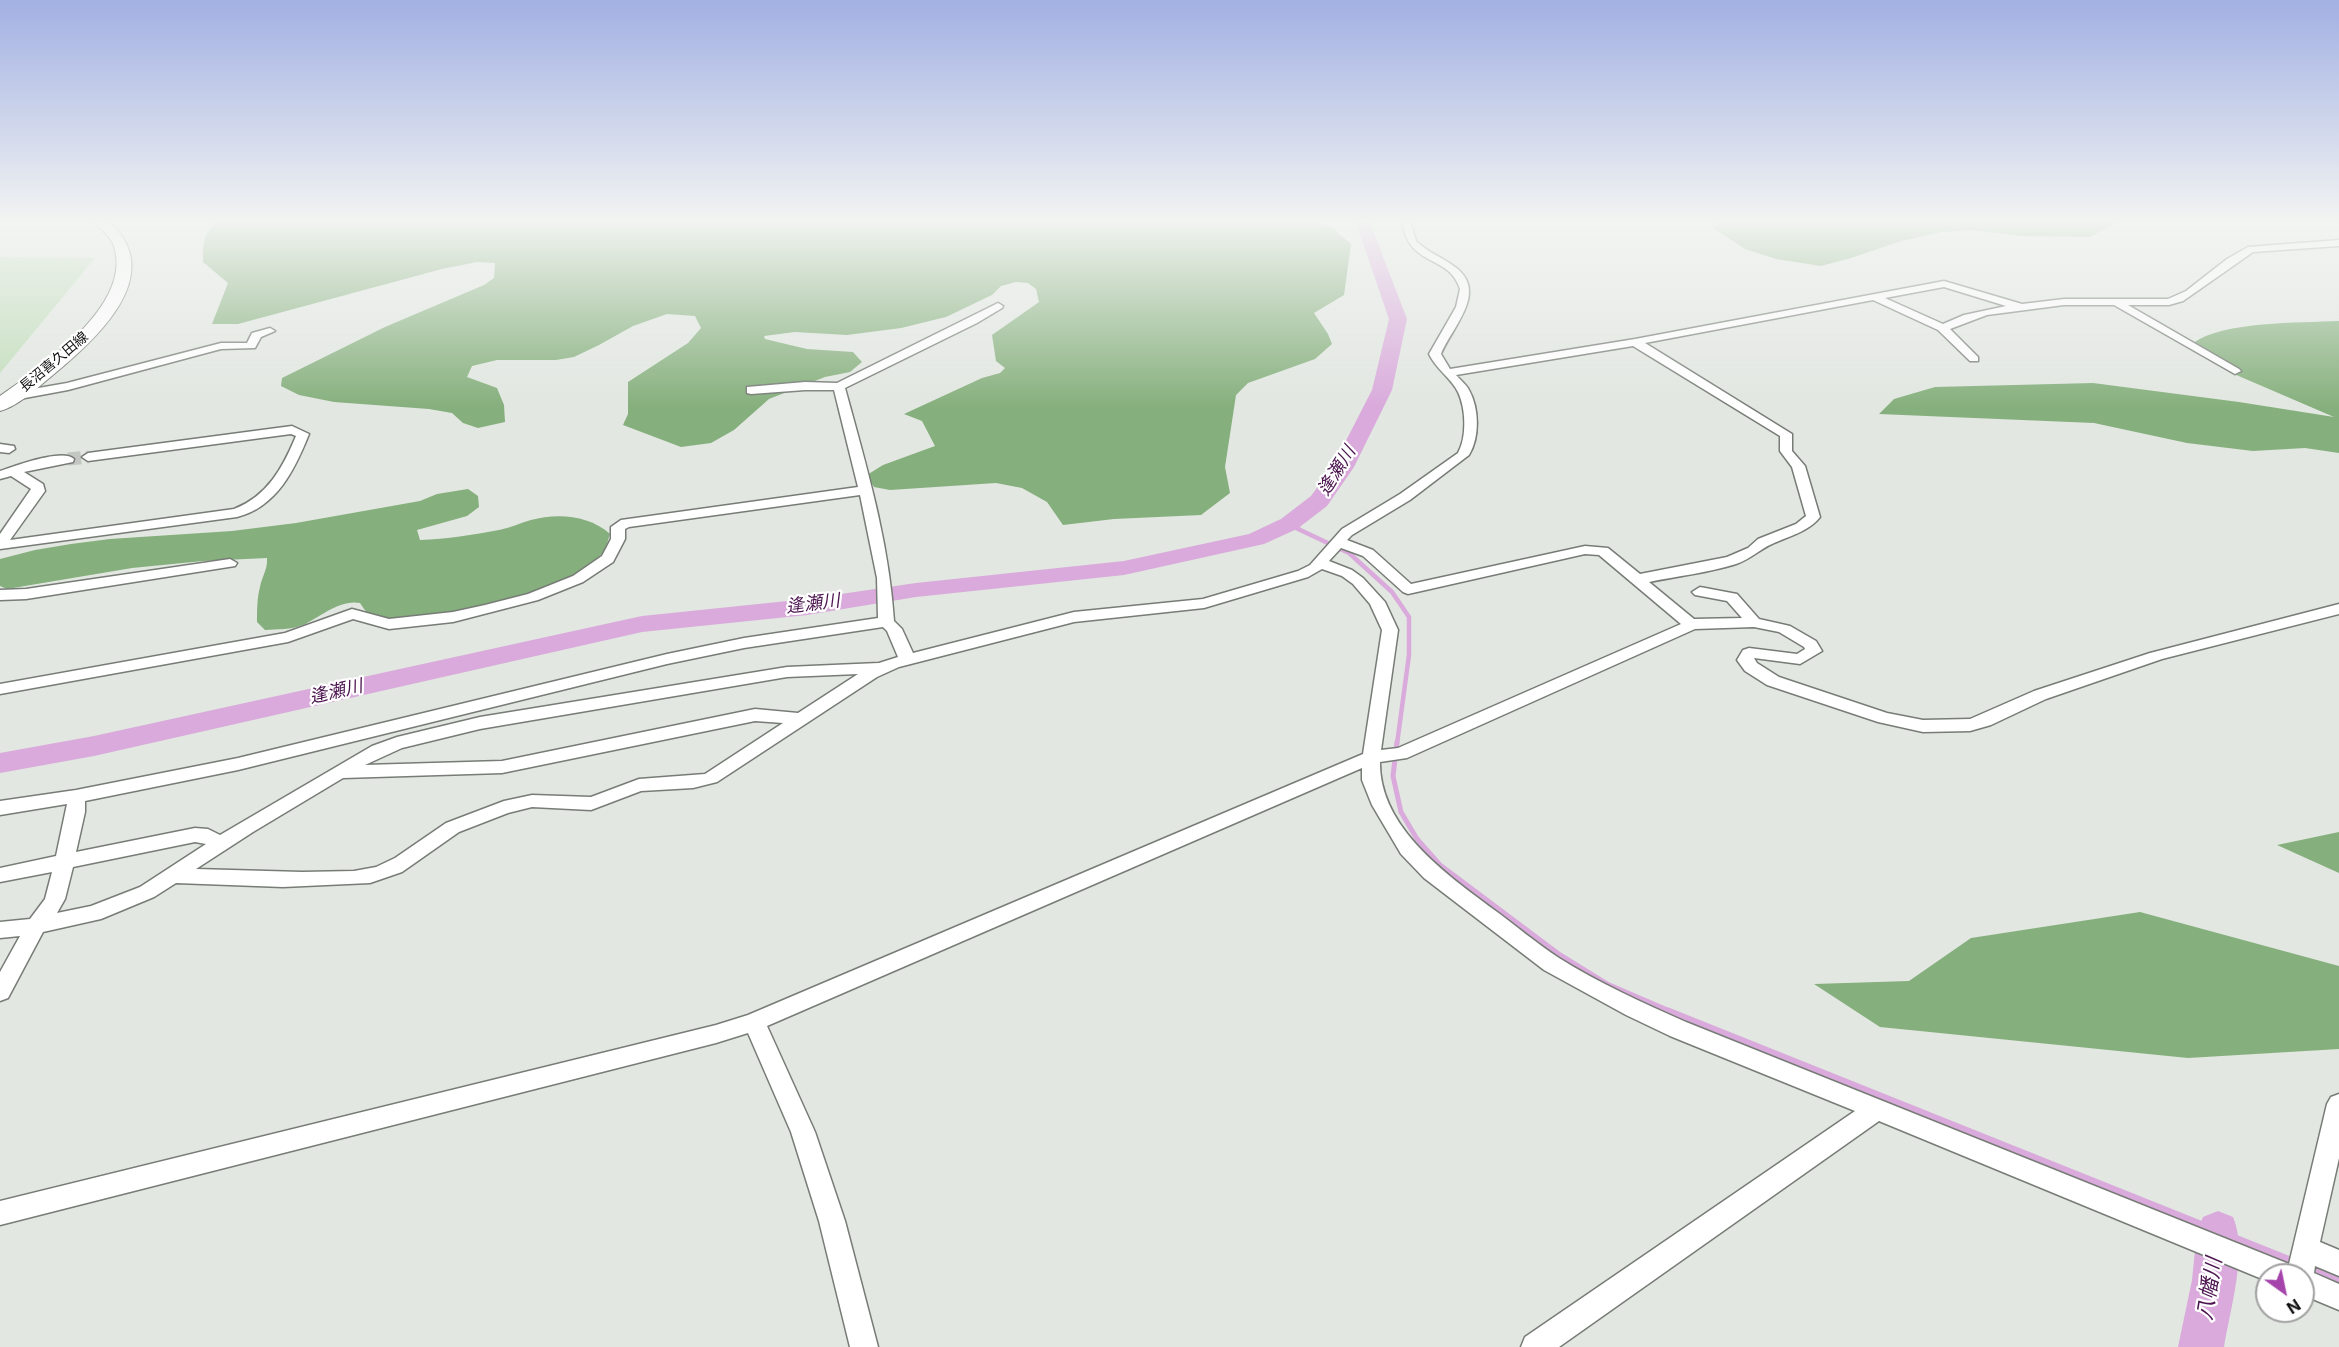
<!DOCTYPE html>
<meta charset="utf-8">
<style>
body{margin:0}
#map{position:relative;width:2339px;height:1347px;overflow:hidden;background:#e2e7e1;font-family:Inter,sans-serif}
canvas{display:block}
.north{position:absolute;left:2255px;top:1263px;width:60px;height:60px;box-sizing:border-box;background:#fff;border:2px solid #9fa09f;border-radius:50%;rotate:147deg;font-size:16px;font-weight:700;line-height:24px;text-align:center;color:#101210}
.north::after{content:'';display:block;margin:auto;width:21px;height:27px;background:#a544ab;clip-path:polygon(50% 0,100% 100%,50% 72%,0 100%)}
</style>
<div id="map">
<canvas width="2339" height="1347"></canvas>
<div class="north">N</div>
</div>
<script>
const ctx = document.querySelector('canvas').getContext('2d');
ctx.lineJoin = 'round';
function fillPath(path, color) {
  ctx.fillStyle = color;
  ctx.fill(path, 'evenodd');
}
function trace(path, color, width, dash) {
  ctx.strokeStyle = color;
  ctx.lineWidth = width;
  ctx.lineCap = dash ? 'butt' : 'round';
  ctx.setLineDash(dash || []);
  ctx.stroke(path);
}
function drawText(font, color, halo, rows, align = 'center') {
  ctx.font = font + ' Inter,"Noto Sans JP",sans-serif';
  ctx.lineWidth = 4.5;
  ctx.setLineDash([]);
  ctx.textBaseline = 'middle';
  ctx.strokeStyle = halo;
  ctx.fillStyle = color;
  for (const [text, x, y, turn = 0] of rows) {
    ctx.save();
    ctx.translate(x, y);
    ctx.rotate((+turn || 0) * Math.PI / 180);
    ctx.textAlign = isNaN(turn) ? turn : align;
    if (halo) ctx.strokeText(text, 0, 0);
    ctx.fillText(text, 0, 0);
    ctx.restore();
  }
}
fillPath(new Path2D(`
 M0 257 95 258 0 373Z`), '#c2ddbb');
fillPath(new Path2D(`
 M218 220H1310L1330 226 1351 244 1344 295 1314 313 1328 334 1332 344 1315 359 1248 383 1236 395 1225 467 1230 493 1201 515 1114 519 1063 525 1047 502 1022 488 996 483 890 490 874 487 867 475 883 465 935 446 922 421 904 414 982 378 1000 373 1005 368 996 361 992 335 1039 302 1036 289 1028 283 1016 282 1001 286 992 295 946 317 901 328 847 335 795 332 764 336 765 339 807 349 853 352 862 362 850 372 825 377 769 399 734 430 711 443 681 447 623 425 628 414V382L688 343 701 328 695 316 667 314 633 326 599 345 574 357 556 360H497L472 366 467 377 497 388 504 405 505 422 478 428 463 423 452 413 429 409 334 402 299 395 281 386 282 378 385 327 484 285 494 278 495 263 477 262 442 269 238 324H212L228 283 203 262C203 240 203 235 218 220Z
 M1720 220H2122L2090 237 2021 236 1972 230 1942 232 1901 241 1851 258 1821 266 1776 259 1745 249 1713 228Z
 M2339 321V453L2305 448 2253 451 2187 443 2094 423 1879 414 1894 399 1935 387 2093 383 2239 402 2334 417 2234 374 2193 343C2224 321 2299 323 2339 321Z
 M468 489 478 496 479 507 467 516 417 530 420 540C447 539 473 535 499 530 510 528 520 523 531 520 557 513 589 515 610 534 608 539 607 547 604 551 592 567 559 583 541 590 511 600 394 630 369 614 366 612 362 606 360 603 340 599 320 617 303 625 291 630 277 629 265 630L257 622C257 611 257 598 260 587 262 576 268 569 267 558L203 561 132 568 7 589 0 586V559L35 550 71 544 110 539 232 531 296 523 420 501 437 494Z
 M2339 832V873L2277 845Z
 M2140 912 2339 966V1049L2188 1058 1880 1027 1814 984 1909 981 1971 938Z`), '#85af7c');
trace(new Path2D(`
 M1289 524 1299 529`), '#d9aadb', 4);
trace(new Path2D(`
 M1296 528 1349 553 1392 592 1409 617V655L1397 744`), '#d9aadb', 4.5);
trace(new Path2D(`
 M1397 742 1393 776 1401 812 1417 839 1440 865 1560 955 1607 984 1672 1012`), '#d9aadb', 5);
trace(new Path2D(`
 M1668 1011 2295 1262
 M2311 1269 2339 1281`), '#d9aadb', 7);
fillPath(new Path2D(`
 M1355 220H1369L1407 319 1392 390 1354 467 1327 506 1297 529 1264 544 1124 575 916 597 807 615 642 632 94 756 0 773V753L94 736 642 616 807 599 916 583 1124 561 1249 534 1281 519 1311 496 1333 466 1372 390 1389 319Z
 M2218 1211 2233 1217C2248 1251 2230 1310 2224 1347H2178L2192 1280 2197 1231 2203 1217Z`), '#d9aadb');
trace(new Path2D(`
 M68 459 88 457`), '#c2c7c2', 13, [13, 6]);
const minor = new Path2D(`
 M1402 220H1410L1416 241C1427 252 1442 257 1455 267 1489 292 1452 327 1441 354L1450 369 1635 339 1944 281 2022 304 2064 299H2168L2186 291 2227 259 2248 247 2339 240V246L2253 252 2183 301 2169 305H2128L2239 369 2241 371 2235 374 2114 305H2064L1987 315 1950 329 1978 357V361H1970L1938 330 1873 300 1645 343 1792 434V451L1805 466 1820 517C1808 532 1789 536 1772 544 1760 549 1751 559 1736 564 1708 573 1677 576 1649 582L1694 619 1742 618 1727 601 1695 595 1692 592 1700 587 1737 594 1759 619 1790 626 1816 641 1822 651 1800 664 1754 658 1757 663 1779 677 1887 713 1923 720 1970 719 2034 691 2150 653 2339 604V614L2162 659 2046 699 1991 725 1970 731 1923 732 1878 722 1767 685 1745 671 1737 660 1743 650 1749 648 1797 654 1805 649 1804 647 1779 632 1754 627 1695 629 1407 758 1380 762C1379 827 1446 874 1493 909 1515 925 1536 943 1559 958 1599 983 1643 1003 1686 1022L2289 1264 2327 1104 2331 1097 2339 1094V1158L2320 1242 2339 1250V1276L2315 1266 2314 1273 2339 1284V1310L2303 1295V1275H2267V1281L1879 1121 1559 1347H1521L1525 1337 1855 1111 1670 1036 1626 1015 1544 970 1424 878 1401 854 1372 805 1362 780V768L767 1026 815 1132 845 1221 878 1347H850L819 1221 791 1132 748 1033 716 1043 0 1225V1201L716 1025 748 1015 1363 754 1382 630 1370 604 1353 584 1342 576 1322 569 1308 577 1204 608 1074 622 899 667 877 677 717 782 693 788 641 791 591 810 532 807 508 813 459 832 402 872 370 883 283 887 176 883 154 897 101 919 43 932 8 998 0 1001V972L20 936 0 938V922L30 919 45 899 52 872 0 882V868L56 856 67 804 0 815V801L76 790 238 758 667 654 744 638 878 618 877 578 860 495 629 527 625 529V539L613 562 583 582 538 600 453 622 389 629 353 619 288 642 0 694V684L285 633 352 609 389 619 453 612 485 605 528 594 573 576 602 556 611 539V527L621 520 858 487 834 390H805L751 394 747 393V387L805 382 837 383 998 303 1003 306 1002 308 977 323 845 388C866 465 889 541 894 621L902 629 913 653 1074 612 1203 599 1298 571 1310 565 1342 529 1400 494 1458 453C1467 437 1466 409 1458 392 1451 378 1436 369 1429 354L1456 307 1460 289C1449 253 1408 269 1402 220ZM1944 287 2006 306 1964 315 1943 324 1885 298ZM1633 346 1780 436V451L1792 467 1806 516 1796 524 1758 539 1748 548 1727 557 1640 574 1608 548 1585 546 1411 584 1373 550 1347 540 1352 535 1410 500 1469 455C1480 437 1479 408 1469 390 1466 384 1460 380 1456 375ZM1341 548 1363 556 1403 592 1408 594 1585 554 1599 555 1681 624 1398 748 1381 750 1398 630 1385 602 1363 578 1352 570 1329 561ZM883 627 887 631 898 657 879 663 787 667 480 717 397 737 372 746 220 835 208 829 195 828 76 852 85 812V801L238 770 667 664 744 648ZM858 674 798 713 755 709 502 761 365 765 402 748 480 729 787 677ZM755 721 783 723 705 774 639 779 591 797 532 795 504 801 446 823 395 858 376 867 354 871 302 872 196 869 253 832 343 778 502 773ZM195 842 206 844 140 887 91 906 57 913 65 899 73 867Z
 M270 328 275 331 261 337 255 348 221 349 68 390 14 400 8 396 10 393 67 383 221 343H247L252 333Z
 M292 426 309 434C295 469 277 507 237 517L0 549V534L31 489 11 476 0 479V471C15 466 63 448 74 459L73 462 24 472 43 484 45 491 10 540 234 509C268 496 283 467 296 436L291 434 88 461 82 457 88 453Z
 M0 444 14 446 15 449 9 453 0 452Z
 M230 559 237 563 235 566 26 599 0 600V590L26 589Z`);
const primary = new Path2D(`
 M92 220H107C170 273 97 339 53 375 38 387 19 406 0 411V396C41 367 136 304 113 244 109 234 98 228 92 220Z`);
trace(minor, '#777c76', 3);
trace(primary, '#777c76', 2);
fillPath(minor, '#fff');
fillPath(primary, '#fff');
const sky = ctx.createLinearGradient(0, 0, 0, 408);
sky.addColorStop(0, '#a2b0e3');
sky.addColorStop(0.54, '#f2f4f2');
sky.addColorStop(1, '#f2f4f200');
ctx.fillStyle = sky;
ctx.fillRect(0, 0, 2339, 408);
drawText('14px', '#101210', '#fff', [
 ["長沼喜久田線",54,362,-40]
]);
drawText('italic 18px', '#4b144f', '#fff', [
 ["逢瀬川",1337,471,-58],
 ["逢瀬川",813,604,-7],
 ["逢瀬川",336,692,-13]
]);
drawText('italic 21px', '#4b144f', '#fff', [
 ["八幡川",2210,1289,-81]
]);
</script>
